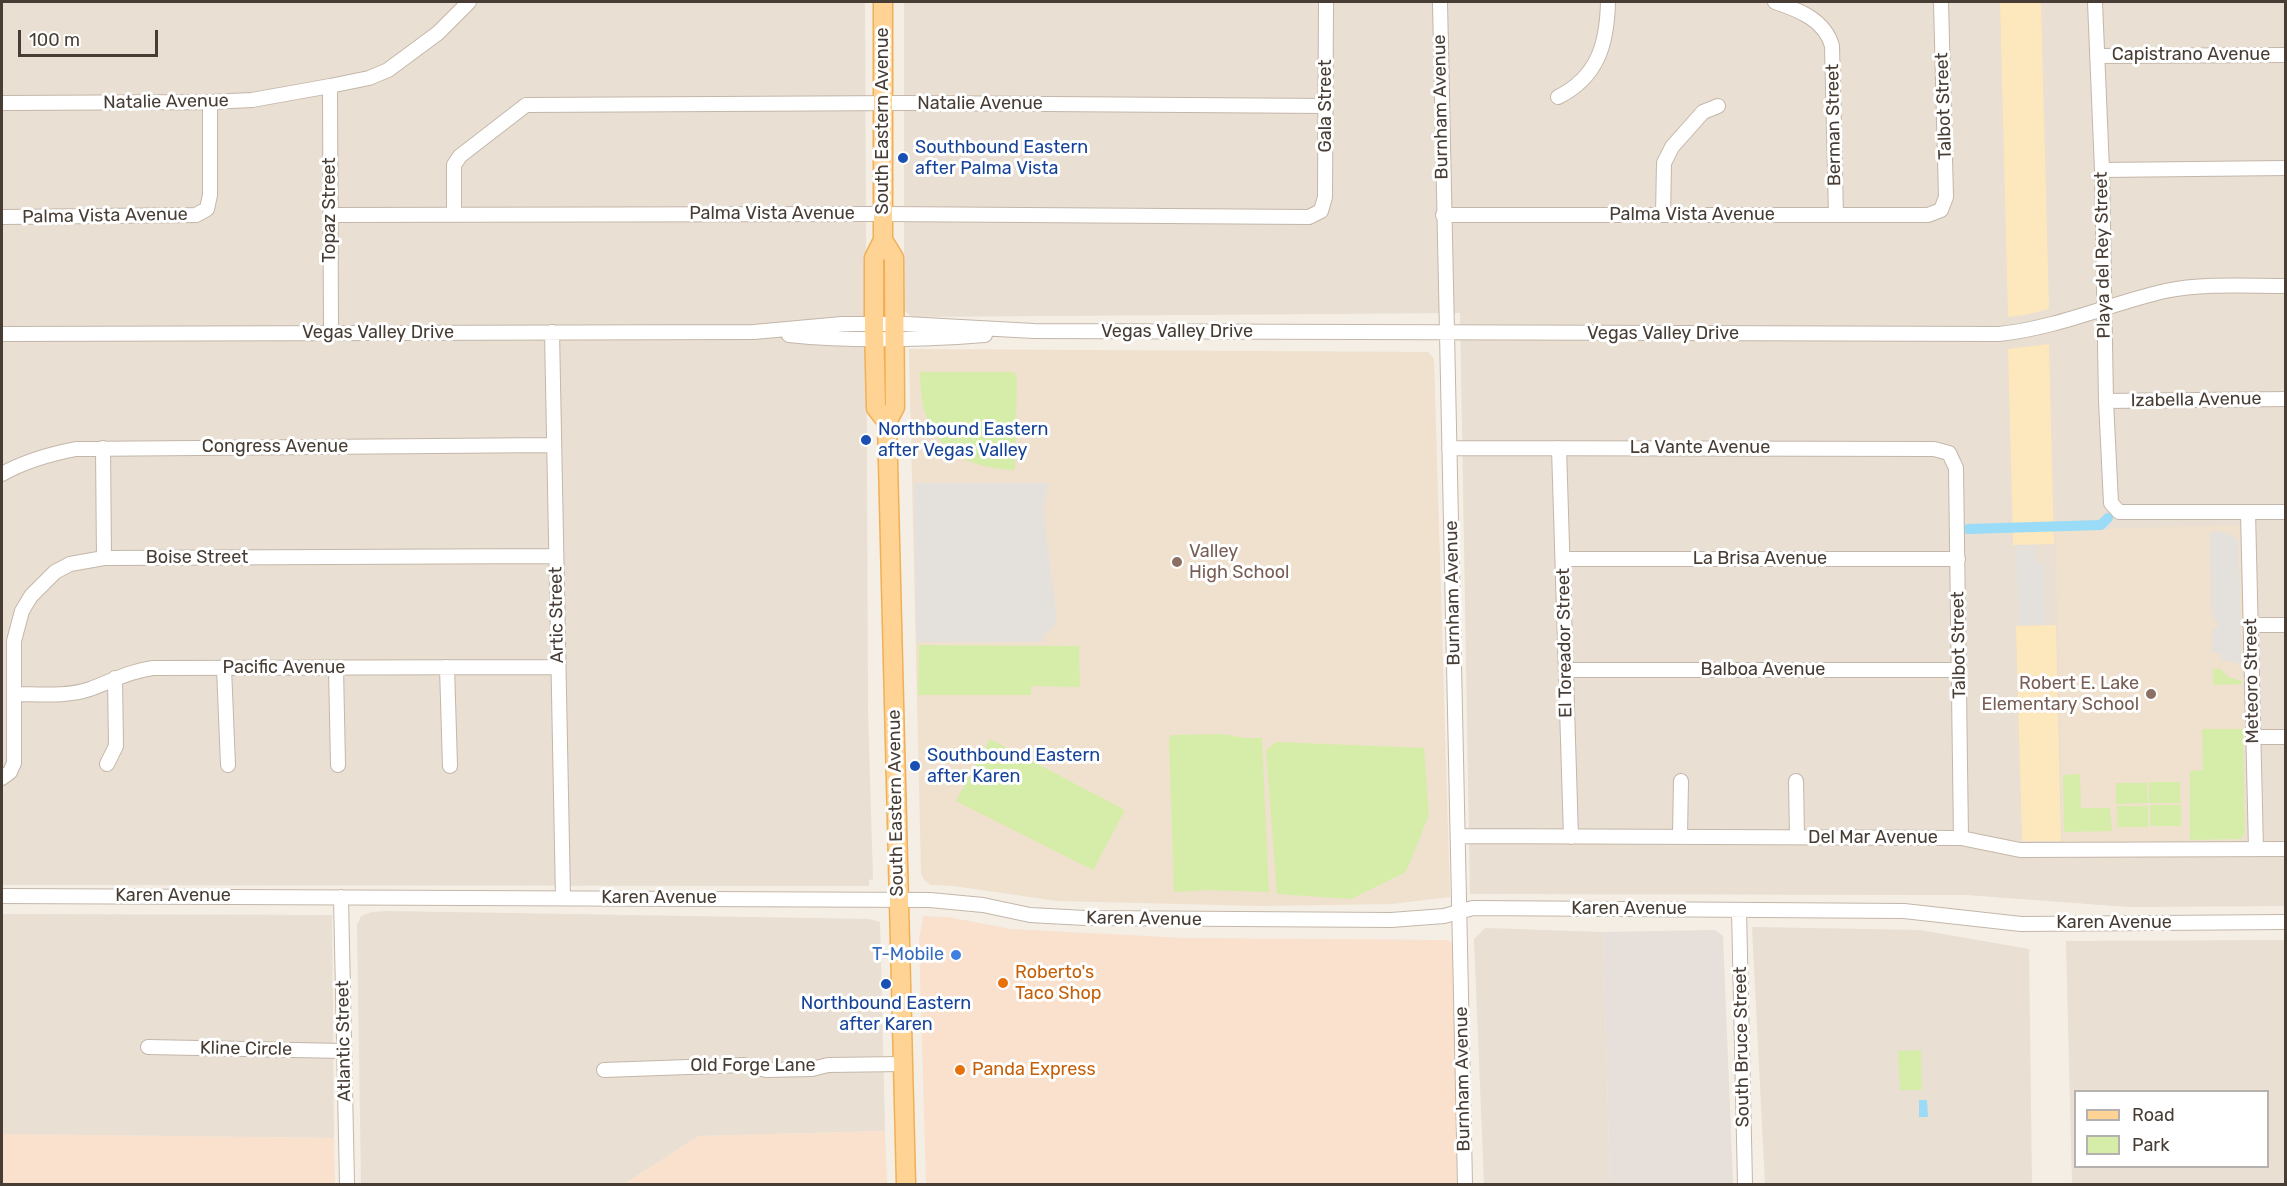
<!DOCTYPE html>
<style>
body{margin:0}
#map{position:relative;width:2287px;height:1186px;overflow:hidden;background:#f4eee5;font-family:Rubik,sans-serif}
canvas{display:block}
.frame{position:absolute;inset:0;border:3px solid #473d34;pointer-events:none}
.legend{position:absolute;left:2074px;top:1090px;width:195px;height:78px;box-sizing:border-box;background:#fff;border:2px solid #b5b1ae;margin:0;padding:8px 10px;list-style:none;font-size:18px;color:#473d34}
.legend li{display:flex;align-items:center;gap:12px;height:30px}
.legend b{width:30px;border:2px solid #b5b1ae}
.scale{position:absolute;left:18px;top:30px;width:140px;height:27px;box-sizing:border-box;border:3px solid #473d34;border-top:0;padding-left:8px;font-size:18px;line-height:21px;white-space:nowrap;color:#473d34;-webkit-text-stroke:4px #fff;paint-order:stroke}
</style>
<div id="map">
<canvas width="2287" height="1186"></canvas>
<div class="frame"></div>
<ul class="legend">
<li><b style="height:8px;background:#ffd393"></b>Road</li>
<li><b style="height:16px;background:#d6eda9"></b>Park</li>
</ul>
<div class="scale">100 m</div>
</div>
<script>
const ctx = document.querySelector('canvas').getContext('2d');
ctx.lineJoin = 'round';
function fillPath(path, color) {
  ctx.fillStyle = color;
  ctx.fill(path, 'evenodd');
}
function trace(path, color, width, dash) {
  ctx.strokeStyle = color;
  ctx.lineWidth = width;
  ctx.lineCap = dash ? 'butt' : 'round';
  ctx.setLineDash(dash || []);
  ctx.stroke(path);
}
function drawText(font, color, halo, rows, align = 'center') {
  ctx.font = font + ' Rubik,sans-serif';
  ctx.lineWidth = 6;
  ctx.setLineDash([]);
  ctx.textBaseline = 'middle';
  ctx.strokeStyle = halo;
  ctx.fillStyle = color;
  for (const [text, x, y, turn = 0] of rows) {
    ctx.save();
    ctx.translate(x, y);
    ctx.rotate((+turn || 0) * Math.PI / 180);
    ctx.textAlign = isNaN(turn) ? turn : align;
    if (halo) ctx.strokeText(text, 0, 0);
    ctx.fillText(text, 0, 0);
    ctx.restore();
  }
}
fillPath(new Path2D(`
 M2 2H865L868 712 873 879 869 880V886L2 885Z
 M904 2H2285V906L2129 907 1966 895 1470 894 1460 313 912 317 904 310Z
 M387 911 869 919 880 922 885 1131 699 1136 624 1184H361L357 925 361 916 372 912Z
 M2 914 332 915 334 1138 2 1134Z
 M1752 927 1920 930 2029 949 2032 1184H1765Z
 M1485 928 1603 932 1610 1184H1484L1474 939Z
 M2285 940V1184H2072L2066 941ZM2076 1092H2268V1166H2076Z`), '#e9dfd2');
fillPath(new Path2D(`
 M923 916 948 917 1011 929 1185 938 1448 940 1453 944 1459 1184H926L919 940Z
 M885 1131 887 1184H624L699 1136Z
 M2 1134 334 1138 335 1184H2Z`), '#f9e1cd');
fillPath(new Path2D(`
 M1715 930 1723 936 1733 1184H1610L1603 932Z`), '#e6dfda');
fillPath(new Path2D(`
 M909 349 1428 352 1434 359 1450 897 1392 904 1261 906 1057 901 954 886 931 885 924 880 921 873Z
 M2237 525 2240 527 2246 834 2241 841 2063 842 2055 530Z`), '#efe1cd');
fillPath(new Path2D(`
 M920 372H1013L1017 376 1015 470C950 467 920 437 920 372Z
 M919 645 1079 646 1080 687 1031 686V695H918Z
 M2213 669H2221L2228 677 2242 681V684L2213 685Z
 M2202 729H2243L2245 834 2240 839 2190 840V771L2203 770Z
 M1223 734 1245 738H1262L1269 892 1209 890 1174 892 1169 739 1172 735Z
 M990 739 1125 810 1093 870 956 801Z
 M1276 742 1424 748 1429 815 1406 872 1351 899 1277 894 1266 750Z
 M2080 774 2081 808H2110L2112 831 2064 832 2063 775Z
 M2149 782H2180V803H2149Z
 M2116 783H2147L2148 803 2116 804Z
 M2150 805H2181V826H2150Z
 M2117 806H2148V827H2117Z
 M1921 1050 1922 1090H1900L1898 1051Z`), '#d6eda9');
fillPath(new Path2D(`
 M2000 2H2041L2049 309 2025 315 2008 317Z
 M2049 344 2054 544 2013 545 2008 349Z
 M2056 625 2061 841H2022L2016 626Z`), '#fde7bc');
fillPath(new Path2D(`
 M914 483H1049L1043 509 1057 619 1054 626 1043 636V642H916Z
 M2210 532H2224L2238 539 2242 665 2235 662 2222 661 2221 653H2212V630L2219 627 2212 614 2211 606Z
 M2034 545 2035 563H2043L2045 625H2019L2016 546Z`), '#e4e1dd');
fillPath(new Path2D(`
 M1919 1100H1927L1928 1117H1919Z`), '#9adcf8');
trace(new Path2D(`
 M1968 529 2101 525 2108 518`), '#9adcf8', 10);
const minor = new Path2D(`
 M1440 2 1465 1184
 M1775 2C1799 10 1825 20 1832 46L1836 215
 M2095 2 2102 170 2106 401 2111 503 2119 512H2286
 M2097 56 2286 55
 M330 86 331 333
 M1558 97C1598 77 1607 44 1608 2
 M2 103 210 102 252 100 330 86 369 78 388 70 438 33 469 2
 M2102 170 2286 168
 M330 215 883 214 1309 217 1321 211 1325 197 1326 2
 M454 215V165L460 156 526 105 907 103 1326 106
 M1443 215H1928L1941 210 1946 197 1941 2
 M1663 215 1664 163 1672 147 1703 112 1718 106
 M2 217 196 215 207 209 210 195V102
 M552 332 563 898
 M2 334 754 332 842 324H906L1034 331 1999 334C2057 328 2109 304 2165 291 2204 283 2246 286 2286 286
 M789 335C856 342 919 340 985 335
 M2106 401 2286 399
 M103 448 104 558
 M1449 448 1934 449 1949 453 1956 468 1961 838
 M1559 448 1571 837
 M2 474C25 461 50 454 76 449L554 445
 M2248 512 2256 849
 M1563 559H1958
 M2250 625H2286
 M447 667 450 766
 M224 668 228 765
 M336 668 338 765
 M1566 670H1960
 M14 694C39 694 67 697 90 689 112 681 130 671 153 668L558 667
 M2253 737H2286
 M107 764 116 746 115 678
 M2 778 10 772 14 763V641L22 611 31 596 55 572 70 564 104 558 556 556
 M1796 781 1797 837
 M1459 836 1961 838 2020 850 2286 849
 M1680 836 1681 781
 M2 896 930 900 983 905 1030 915 1085 918 1391 920 1444 916 1473 908 1904 911 2021 924 2286 922
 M341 897 347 1184
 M1739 910 1745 1184
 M148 1047 344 1051
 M604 1070 744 1065 766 1070 812 1069 828 1065 903 1064`);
const major = new Path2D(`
 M883 2V240L874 258V324L876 408 887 422
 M883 240 894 258 895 407 887 422 906 1184`);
trace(minor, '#c4b7a9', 16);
trace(major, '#f0b057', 21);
trace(minor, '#fff', 14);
trace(major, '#ffd393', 18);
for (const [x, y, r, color] of [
 [903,158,6,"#1a4fb4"],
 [866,440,6,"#1a4fb4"],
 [1177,562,6,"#8d6e63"],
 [2151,694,6,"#8d6e63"],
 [915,766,6,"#1a4fb4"],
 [956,955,6,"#3f7fe0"],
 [1003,983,6,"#e8710a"],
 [886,984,6,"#1a4fb4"],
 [960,1070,6,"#e8710a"]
]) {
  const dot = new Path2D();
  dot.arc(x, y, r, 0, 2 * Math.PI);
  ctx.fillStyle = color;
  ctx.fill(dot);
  trace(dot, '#fff', 2);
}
drawText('18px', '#473d34', '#fff', [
 ["Capistrano Avenue",2191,55],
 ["Natalie Avenue",166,102,-1],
 ["Natalie Avenue",980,104],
 ["Gala Street",1326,106,-90],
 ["Talbot Street",1944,106,-92],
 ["Burnham Avenue",1441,107,-91],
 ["South Eastern Avenue",883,121,-90],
 ["Berman Street",1834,125,-91],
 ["Topaz Street",330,210,-90],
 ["Palma Vista Avenue",772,214],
 ["Palma Vista Avenue",1692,215],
 ["Palma Vista Avenue",105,216,-1],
 ["Playa del Rey Street",2103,255,-91],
 ["Vegas Valley Drive",1177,332],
 ["Vegas Valley Drive",378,333],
 ["Vegas Valley Drive",1663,334],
 ["Izabella Avenue",2196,400,-1],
 ["Congress Avenue",275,447],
 ["La Vante Avenue",1700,448],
 ["Boise Street",197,558],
 ["La Brisa Avenue",1760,559],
 ["Burnham Avenue",1453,593,-91],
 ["Artic Street",557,615,-91],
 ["El Toreador Street",1565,643,-91],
 ["Talbot Street",1959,645,-91],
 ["Pacific Avenue",284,668],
 ["Balboa Avenue",1763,670],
 ["Meteoro Street",2252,681,-91],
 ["South Eastern Avenue",896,803,-91],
 ["Del Mar Avenue",1873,838],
 ["Karen Avenue",173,896],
 ["Karen Avenue",659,898],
 ["Karen Avenue",1629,909],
 ["Karen Avenue",1144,919,1],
 ["Karen Avenue",2114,923],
 ["Atlantic Street",344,1041,-91],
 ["South Bruce Street",1742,1047,-91],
 ["Kline Circle",246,1049,1],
 ["Old Forge Lane",753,1066],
 ["Burnham Avenue",1463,1079,-91]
]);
drawText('18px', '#164399', '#fff', [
 ["Southbound Eastern",915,148],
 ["after Palma Vista",915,169],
 ["Northbound Eastern",878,430],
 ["after Vegas Valley",878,451],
 ["Southbound Eastern",927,756],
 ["after Karen",927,777],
 ["Northbound Eastern",886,1004,"center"],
 ["after Karen",886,1025,"center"]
], 'left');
drawText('18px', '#785e54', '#fff', [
 ["Valley",1189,552],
 ["High School",1189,573],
 ["Robert E. Lake",2139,684,"right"],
 ["Elementary School",2139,705,"right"]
], 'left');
drawText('18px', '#366cbe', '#fff', [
 ["T-Mobile",944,955]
], 'right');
drawText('18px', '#c56008', '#fff', [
 ["Roberto's",1015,973],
 ["Taco Shop",1015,994],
 ["Panda Express",972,1070]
], 'left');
</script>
